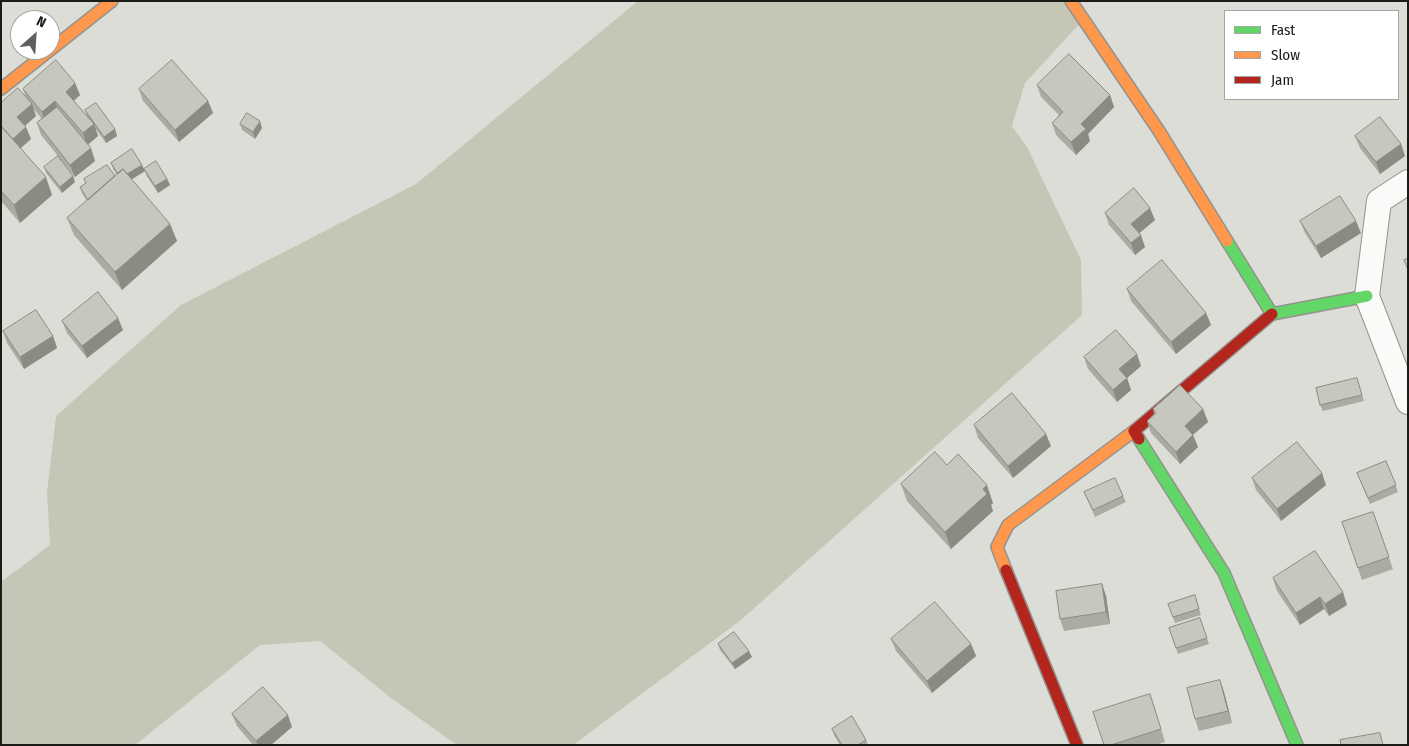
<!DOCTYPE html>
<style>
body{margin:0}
#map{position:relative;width:1409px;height:746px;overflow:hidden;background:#ddddd8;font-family:"Fira Sans Condensed",sans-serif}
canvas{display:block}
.frame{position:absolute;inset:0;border:2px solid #1b1b17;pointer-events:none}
.legend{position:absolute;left:1224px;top:10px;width:175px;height:90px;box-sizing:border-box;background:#fff;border:1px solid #a4a4a2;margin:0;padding:6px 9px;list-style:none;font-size:15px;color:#1b1b17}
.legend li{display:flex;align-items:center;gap:10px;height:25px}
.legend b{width:25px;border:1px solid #a4a4a2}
.north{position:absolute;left:10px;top:10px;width:50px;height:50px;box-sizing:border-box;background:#fff;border:1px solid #a4a4a2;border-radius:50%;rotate:26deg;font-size:14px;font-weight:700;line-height:20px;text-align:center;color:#1b1b17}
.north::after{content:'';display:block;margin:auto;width:18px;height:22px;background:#5f5f5b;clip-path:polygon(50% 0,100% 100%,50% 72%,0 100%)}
</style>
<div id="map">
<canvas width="1409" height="746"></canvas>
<div class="frame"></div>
<ul class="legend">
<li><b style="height:6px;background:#63d668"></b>Fast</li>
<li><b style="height:6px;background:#ff974d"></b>Slow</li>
<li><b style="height:6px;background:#b3261e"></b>Jam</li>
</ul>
<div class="north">N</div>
</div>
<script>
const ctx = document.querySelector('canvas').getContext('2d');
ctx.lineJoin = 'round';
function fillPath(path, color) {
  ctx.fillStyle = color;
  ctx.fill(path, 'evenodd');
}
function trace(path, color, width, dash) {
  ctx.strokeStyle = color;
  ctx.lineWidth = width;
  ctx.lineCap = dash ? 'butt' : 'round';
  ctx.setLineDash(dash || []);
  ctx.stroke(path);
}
fillPath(new Path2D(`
 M638 1H1071L1083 20 1025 83 1012 126 1027 147 1081 260 1082 315 741 620 573 745H457L391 698 320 641 260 645 135 745H1V582L50 545 47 492 56 416 181 305 416 184Z`), '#c5c6b6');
const street = new Path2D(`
 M1408 182 1379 201 1367 296 1408 402`);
const fast = new Path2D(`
 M1227 241 1272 314 1367 296
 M1139 439 1224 573 1297 745`);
const slow = new Path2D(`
 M1071 1 1159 131 1227 241
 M1 89 112 1
 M1006 570 997 547 1008 525 1134 431`);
const jam = new Path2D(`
 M1139 439 1134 431 1272 314
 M1006 570 1077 745`);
trace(street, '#93938f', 26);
trace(fast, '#93938f', 14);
trace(slow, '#93938f', 14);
trace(jam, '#93938f', 14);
trace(street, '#fafaf9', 24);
trace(fast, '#63d668', 11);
trace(slow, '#ff974d', 11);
trace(jam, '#b3261e', 11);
fillPath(new Path2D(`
 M75 83 80 95 74 101 87 116 85 110 117 136 106 143 95 128 98 136 88 145 95 161 75 177 41 135 37 123 42 119 33 108 36 116 25 126 31 139 21 148 52 195 20 223 1 201V103L26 98 23 89Z
 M1037 85 1110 95 1114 107 1088 134 1090 141 1076 155 1056 135 1052 123 1059 115 1041 97Z
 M139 89 208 101 213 113 179 142 143 101Z
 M240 124 262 128 255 139 242 130Z
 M1355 136 1401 144 1405 156 1380 174 1360 148Z
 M111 163 144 169 167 179 170 185 158 193 146 175 145 171 131 179 170 224 177 241 122 290 74 235 67 218 87 201 82 193 80 187 86 184 84 179 115 176 117 175 113 169Z
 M44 167 73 176 75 182 62 193 46 173Z
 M1105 213 1155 220 1139 233 1145 247 1135 255 1109 225Z
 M1300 221 1361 233 1321 258 1305 233Z
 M1127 289 1206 313 1211 325 1176 354 1131 301Z
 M62 321 123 330 87 358 67 333Z
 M3 331 53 336 57 348 24 369 7 343Z
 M1084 357 1141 366 1127 378 1131 390 1117 402 1088 369Z
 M1357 378 1364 401 1323 411 1320 405Z
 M1153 409H1203L1208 422 1193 435 1198 447 1180 464 1151 433 1147 421 1154 414Z
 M974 425 1051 446 1013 478 978 438Z
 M1386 461 1398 492 1370 504 1357 473Z
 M947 465 993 503 991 505 993 511 951 549 907 501 901 484Z
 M1252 478 1326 485 1281 521 1256 490Z
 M1084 492 1123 496 1126 502 1095 517Z
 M1373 512 1393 569 1362 580 1342 522Z
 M1273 578 1347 605 1329 616 1324 609 1300 625 1277 591Z
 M1102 584 1106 596 1110 624 1064 631 1060 619Z
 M1195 595 1201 615 1175 623 1168 604Z
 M1200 618 1209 644 1178 654 1169 628Z
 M891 639 971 644 976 656 932 693 896 651Z
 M718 644 752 657 735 669 720 650Z
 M1220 680 1224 692 1232 723 1199 731 1195 719Z
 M1154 706 1165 742 1155 745H1104Z
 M232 714 292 727 271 745H253L237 726Z
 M832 729 866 740 868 745H840L834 735Z`), '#aaaba3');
fillPath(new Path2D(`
 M75 83 80 95 70 104 66 92Z
 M1110 95 1114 107 1088 134 1090 141 1076 155 1071 142 1081 124Z
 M55 101 60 113 46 124 42 112Z
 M208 101 213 113 179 142 175 130Z
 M32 104 36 116 21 129 17 117Z
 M260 121 262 128 255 139 253 132Z
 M94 124 98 136 87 145 83 133Z
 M26 127 31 139 16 152 12 140Z
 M115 129 117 136 106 143 104 137Z
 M1401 144 1405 156 1380 174 1376 162Z
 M91 148 95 161 75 177 70 165Z
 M142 165 145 171 123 185 121 178Z
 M73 176 75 182 62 193 60 187Z
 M46 177 52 195 20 223 14 205Z
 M167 179 170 185 158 193 155 186Z
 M1150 208 1155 220 1136 236 1131 224Z
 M1356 221 1361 233 1321 258 1316 246Z
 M170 224 177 241 122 290 115 272Z
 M1141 235 1145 247 1135 255 1131 243Z
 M1206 313 1211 325 1176 354 1171 342Z
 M118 318 123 330 87 358 82 346Z
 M53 336 57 348 24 369 20 357Z
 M1137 354 1141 366 1127 378 1131 390 1117 402 1113 390 1119 369Z
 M1203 409 1208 422 1189 438 1185 426Z
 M1046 434 1051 446 1013 478 1008 466Z
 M1193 435 1198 447 1180 464 1176 452Z
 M1322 473 1326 485 1281 521 1277 509Z
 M987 485 993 503 991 505 993 511 951 549 945 532 983 489Z
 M1102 584 1106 596 1110 624 1106 612Z
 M1343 592 1347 605 1329 616 1325 604Z
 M1320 597 1324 609 1300 625 1296 613Z
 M971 644 976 656 932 693 927 681Z
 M749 651 752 657 735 669 732 663Z
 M1220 680 1224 692 1232 723 1228 711Z
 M288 715 292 727 271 745H258L256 741Z`), '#8b8b84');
const building = new Path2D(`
 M1069 54 1110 95 1081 124 1086 129 1071 142 1052 123 1063 112 1037 85Z
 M56 60 75 83 66 92 94 124 83 133 55 101 42 112 23 89Z
 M172 60 208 101 175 130 139 89Z
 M18 88 32 104 17 117 26 127 13 139 1 126V103Z
 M96 103 115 129 104 137 85 110Z
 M57 107 91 148 70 165 37 123Z
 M247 113 260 121 253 132 240 124Z
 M1380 117 1401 144 1376 162 1355 136Z
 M1 126 46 177 14 205 1 191Z
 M132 149 142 165 127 174 123 169 118 174 111 163Z
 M58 156 73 176 60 187 44 167Z
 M156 161 167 179 155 186 144 169Z
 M107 165 115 176 88 200 80 187 86 183 84 179Z
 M123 169 170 224 115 272 67 218Z
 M1134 188 1150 208 1131 224 1141 235 1131 243 1105 213Z
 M1340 196 1356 221 1316 246 1300 221Z
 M1408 259V270L1404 260Z
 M1162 260 1206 313 1171 342 1127 289Z
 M98 292 118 318 82 346 62 321Z
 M36 310 53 336 20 357 3 331Z
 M1116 330 1137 354 1119 369 1127 378 1113 390 1084 357Z
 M1357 378 1362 395 1320 405 1316 388Z
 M1180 385 1203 409 1185 426 1193 435 1176 452 1147 421 1156 413 1153 409Z
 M1012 393 1046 434 1008 466 974 425Z
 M1297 442 1322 473 1277 509 1252 478Z
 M935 452 947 465 958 454 987 485 983 489 987 494 945 532 901 484Z
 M1386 461 1396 485 1368 498 1357 473Z
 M1115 478 1123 496 1093 510 1084 492Z
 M1373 512 1389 557 1358 568 1342 522Z
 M1315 551 1343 592 1325 604 1320 597 1296 613 1273 578Z
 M1102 584 1106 612 1060 619 1056 591Z
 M1195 595 1199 609 1173 617 1168 604Z
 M935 602 971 644 927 681 891 639Z
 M1200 618 1207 638 1176 648 1169 628Z
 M734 632 749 651 732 663 718 644Z
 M1220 680 1228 711 1195 719 1187 688Z
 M263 687 288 715 256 741 232 714Z
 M1150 694 1161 729 1111 745H1104L1093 712Z
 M852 716 866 740 858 745H842L832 729Z
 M1380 733 1383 745H1341L1340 740Z`);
fillPath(building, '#c6c7bd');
trace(building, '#8b8b84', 1);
</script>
